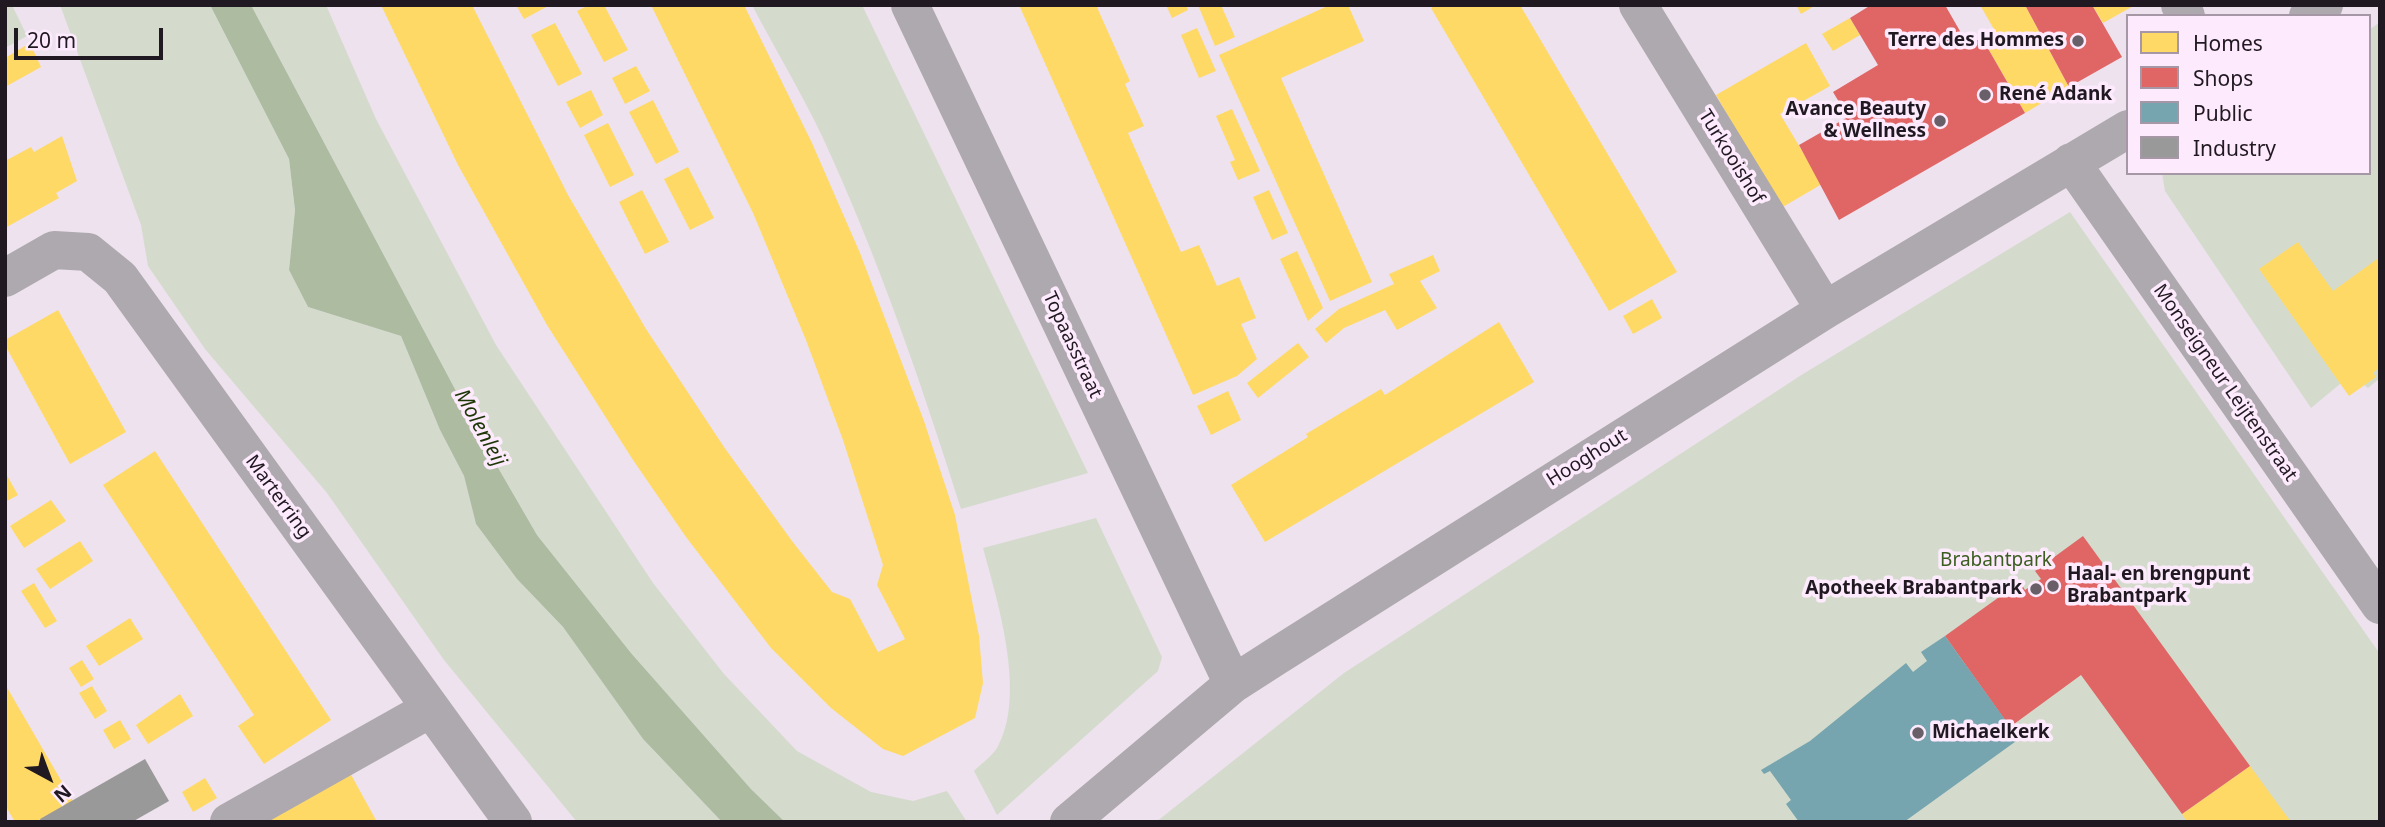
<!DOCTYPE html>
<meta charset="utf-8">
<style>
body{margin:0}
#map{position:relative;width:2385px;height:827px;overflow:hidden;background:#ede2ee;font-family:"Noto Sans",sans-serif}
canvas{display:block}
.frame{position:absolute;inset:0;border:7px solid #211921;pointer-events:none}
.legend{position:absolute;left:2126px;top:14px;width:245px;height:161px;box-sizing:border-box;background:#fdebfd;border:2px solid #a597a5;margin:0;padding:9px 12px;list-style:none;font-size:21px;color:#211921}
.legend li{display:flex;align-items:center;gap:14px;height:35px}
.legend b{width:35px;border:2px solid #a597a5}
.north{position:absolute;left:14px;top:743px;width:70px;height:70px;-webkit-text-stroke:5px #fdebfd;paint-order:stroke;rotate:139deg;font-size:19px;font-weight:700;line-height:28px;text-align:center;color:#211921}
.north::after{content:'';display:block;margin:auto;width:24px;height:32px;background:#211921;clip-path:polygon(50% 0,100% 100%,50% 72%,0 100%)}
.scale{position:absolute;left:14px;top:28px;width:149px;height:32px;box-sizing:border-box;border:4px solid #211921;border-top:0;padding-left:9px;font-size:21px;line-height:24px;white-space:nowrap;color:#211921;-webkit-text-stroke:5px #fdebfd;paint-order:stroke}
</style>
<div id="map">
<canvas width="2385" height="827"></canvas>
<div class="frame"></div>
<ul class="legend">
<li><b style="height:19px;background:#ffd966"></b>Homes</li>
<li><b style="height:19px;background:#e06666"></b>Shops</li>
<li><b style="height:19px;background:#76a5af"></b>Public</li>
<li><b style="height:19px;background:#999"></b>Industry</li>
</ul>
<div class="north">N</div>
<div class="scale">20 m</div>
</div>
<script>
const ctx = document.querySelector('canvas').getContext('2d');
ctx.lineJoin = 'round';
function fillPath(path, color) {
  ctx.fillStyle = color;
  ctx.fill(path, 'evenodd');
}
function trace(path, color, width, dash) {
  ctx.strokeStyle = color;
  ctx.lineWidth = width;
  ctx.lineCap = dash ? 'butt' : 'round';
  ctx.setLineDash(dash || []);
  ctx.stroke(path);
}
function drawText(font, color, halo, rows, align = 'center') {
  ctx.font = font + ' "Noto Sans",sans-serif';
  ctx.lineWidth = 7;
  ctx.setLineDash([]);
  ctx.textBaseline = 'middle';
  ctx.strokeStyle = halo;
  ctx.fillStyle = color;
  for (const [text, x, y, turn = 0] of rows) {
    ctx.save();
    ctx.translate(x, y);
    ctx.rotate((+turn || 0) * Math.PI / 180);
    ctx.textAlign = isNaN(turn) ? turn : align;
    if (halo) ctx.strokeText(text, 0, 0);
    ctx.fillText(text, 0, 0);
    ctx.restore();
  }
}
fillPath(new Path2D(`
 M5 5H12L27 36 5 48Z
 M60 5H210L289 159 295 210 289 270 308 307 401 336 440 430 464 476 476 524 517 579 563 627 643 739 722 822H577L444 660 327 493 205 349 148 266 141 225Z
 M251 5H326L376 119 496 345 653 583 724 674 797 751 871 792 913 801 947 791 967 822H785L751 789 631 653 537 535 482 440Z
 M752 5H862L1088 473 961 509C921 382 878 257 822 136 801 92 775 49 752 5Z
 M2380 22V378L2368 388 2351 375 2311 408 2165 191 2162 173H2369V30Z
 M2070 212 2380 654V822H1156L1344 673 1803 374Z
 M1096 518 1162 657 1158 671 997 815 974 771C981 764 992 756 997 748 1027 696 998 603 983 548Z`), '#d4dbcd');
fillPath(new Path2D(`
 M210 5H251L482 440 537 535 631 653 751 789 785 822H722L643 739 563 627 517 579 476 524 464 476 440 430 401 336 308 307 289 270 295 210 289 159Z`), '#adbca1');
fillPath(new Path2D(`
 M381 5H472L568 195 646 329 724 447 792 541 832 592 850 599 878 652 905 639 877 585 883 565 843 440 806 340 753 213 651 5H744L812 143 860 253 924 421 955 515 979 636 983 683 975 718 903 756 883 749 831 708 771 648 686 537 633 460 547 325 458 165Z
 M516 5H550L524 19Z
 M589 5H604L628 50 604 62 577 11Z
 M1019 5H1096L1130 81 1125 84 1144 126 1128 133 1181 252 1199 245 1217 286 1239 277 1256 318 1241 324 1257 359 1237 376 1193 395Z
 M1166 5H1186L1188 10 1172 18Z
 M1198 5H1221L1235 37 1215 46Z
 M1330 5H1348L1364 41 1281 78 1372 282 1330 301 1219 55Z
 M1436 5H1520L1677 272 1609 311 1431 8Z
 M1796 5H1816L1801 14Z
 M1980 5H2025L2069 87 2025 113 1982 38 1995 31Z
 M2092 5H2135L2103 23Z
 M1850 18 1860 35 1833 51 1822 34Z
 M555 23 582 74 558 86 531 35Z
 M1197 28 1216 71 1199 78 1181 35Z
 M30 43 41 67 5 87V58Z
 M1806 43 1830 86 1780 114 1822 184 1781 208 1716 95Z
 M636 66 650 91 625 104 612 78Z
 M591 90 603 115 580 128 566 102Z
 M653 100 679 152 656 164 629 112Z
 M1232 109 1260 171 1238 180 1230 162 1235 160 1216 116Z
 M608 123 634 175 610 187 584 135Z
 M62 136 77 181 56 193 59 198 5 228V161L31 147 34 152Z
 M688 167 714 218 690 230 664 179Z
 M642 190 669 242 645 254 619 202Z
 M1269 190 1288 233 1272 240 1253 197Z
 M2298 242 2333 291 2380 257V367L2373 373 2376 377 2349 396 2259 269Z
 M1297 251 1323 308 1308 321 1280 259Z
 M1433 255 1440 271 1420 281 1437 308 1397 330 1385 310 1344 328 1326 343 1315 329 1339 309 1394 284 1389 274Z
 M1652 299 1662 318 1633 334 1623 316Z
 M58 310 126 432 70 464 5 345V340Z
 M1499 322 1534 382 1265 542 1231 485 1308 437 1306 434 1344 411 1381 389 1385 395Z
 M1298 343 1309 357 1258 398 1247 383Z
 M1228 391 1241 420 1211 435 1197 406Z
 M155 451 331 720 264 764 238 726 254 715 103 485Z
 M5 472 18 495 5 502Z
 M51 500 66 521 24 548 10 526Z
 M80 541 93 561 50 589 36 569Z
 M34 583 57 621 45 628 21 591Z
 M130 618 143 639 99 666 86 646Z
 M82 660 94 679 81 687 69 668Z
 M5 684 73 801 36 822H15L5 805Z
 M92 686 107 711 95 719 79 693Z
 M180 694 193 716 148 744 136 725Z
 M120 720 131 739 114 749 103 730Z
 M2250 766 2291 822H2187L2182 814Z
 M349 771 377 822H263Z
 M205 778 217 798 193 812 182 792Z`), '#ffd966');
fillPath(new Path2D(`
 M1871 5H1945L1968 45 1982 38 2025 113 1839 220 1799 145 1848 117 1833 92 1878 65 1850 18Z
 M2025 5H2092L2122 57 2069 87Z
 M2083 536 2250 766 2182 814 2081 675 2010 727 1945 636 2020 582 2025 590 2041 579 2035 571Z`), '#e06666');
fillPath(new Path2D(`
 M1945 636 2019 739 1904 822H1799L1786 804 1791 800 1770 771 1764 774 1761 770 1810 741 1906 663 1913 672 1927 661 1921 652Z`), '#76a5af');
fillPath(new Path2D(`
 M145 759 169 801 132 822H41L40 819Z`), '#999');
trace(new Path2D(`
 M910 5 1233 684
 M1638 5 1825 310
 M2180 5 2186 16
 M2308 16 2324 5
 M2071 162 2380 605
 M5 278 54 250 88 252 120 278 513 822
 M229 822 430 709
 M1069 822 1233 684 1275 657 1825 310 2128 129`), '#aea9ae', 38);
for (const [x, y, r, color] of [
 [2078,41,7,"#685f69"],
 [1985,95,7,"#685f69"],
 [1940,121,7,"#685f69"],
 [2053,586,7,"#685f69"],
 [2036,589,7,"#685f69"],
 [1918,733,7,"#685f69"]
]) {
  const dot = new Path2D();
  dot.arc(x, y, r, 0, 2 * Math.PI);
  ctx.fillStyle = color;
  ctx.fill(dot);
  trace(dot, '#fdebfd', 2.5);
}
drawText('bold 19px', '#211921', '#fdebfd', [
 ["Terre des Hommes",2064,41],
 ["René Adank",1999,95,"left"],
 ["Avance Beauty",1926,110],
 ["& Wellness",1926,132],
 ["Haal- en brengpunt",2067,575,"left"],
 ["Brabantpark",2067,597,"left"],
 ["Apotheek Brabantpark",2022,589],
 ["Michaelkerk",1932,733,"left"]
], 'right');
drawText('19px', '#211921', '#fdebfd', [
 ["Turkooishof",1731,157,58],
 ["Topaasstraat",1072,345,65],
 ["Monseigneur Leijtenstraat",2225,383,55],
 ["Hooghout",1587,458,-32],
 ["Marterring",278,497,54]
]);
drawText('19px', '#3b5d1f', '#fdebfd', [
 ["Brabantpark",1996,561]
]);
drawText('italic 21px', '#1e3707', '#fdebfd', [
 ["Molenleij",480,428,61]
]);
</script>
